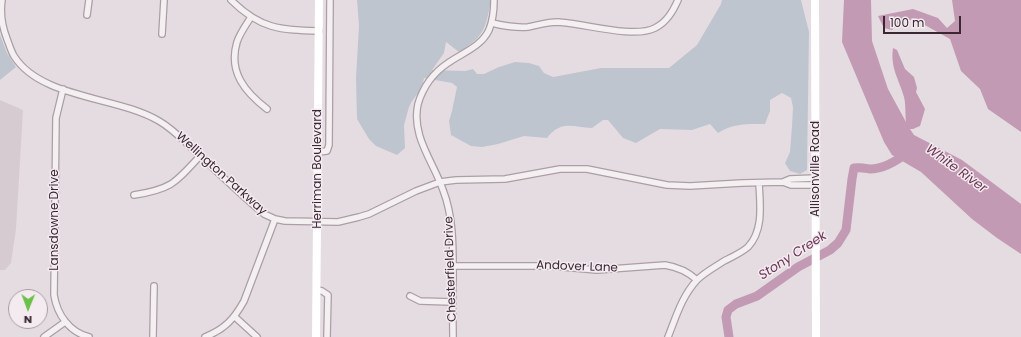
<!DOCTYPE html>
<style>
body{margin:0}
#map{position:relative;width:1021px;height:337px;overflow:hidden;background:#e5dce1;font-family:Poppins,sans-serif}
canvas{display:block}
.north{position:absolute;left:8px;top:289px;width:40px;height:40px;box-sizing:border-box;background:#f3ebf0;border:1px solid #a99da4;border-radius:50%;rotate:181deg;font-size:11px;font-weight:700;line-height:16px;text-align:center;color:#3a2731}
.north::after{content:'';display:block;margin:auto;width:14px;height:18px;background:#6cc249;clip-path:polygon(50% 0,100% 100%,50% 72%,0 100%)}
.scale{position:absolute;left:883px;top:16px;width:78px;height:18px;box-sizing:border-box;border:2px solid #3a2731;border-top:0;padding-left:5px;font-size:12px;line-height:14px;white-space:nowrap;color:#3a2731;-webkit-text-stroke:3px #f3ebf0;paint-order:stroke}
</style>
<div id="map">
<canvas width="1021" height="337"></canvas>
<div class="north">N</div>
<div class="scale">100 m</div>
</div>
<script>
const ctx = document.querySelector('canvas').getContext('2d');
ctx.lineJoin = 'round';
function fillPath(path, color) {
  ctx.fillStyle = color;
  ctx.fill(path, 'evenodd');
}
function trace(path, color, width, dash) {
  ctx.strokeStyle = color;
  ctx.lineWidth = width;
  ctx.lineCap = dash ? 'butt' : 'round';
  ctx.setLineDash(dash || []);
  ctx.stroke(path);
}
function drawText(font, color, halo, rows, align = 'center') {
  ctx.font = font + ' Poppins,sans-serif';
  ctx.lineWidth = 3;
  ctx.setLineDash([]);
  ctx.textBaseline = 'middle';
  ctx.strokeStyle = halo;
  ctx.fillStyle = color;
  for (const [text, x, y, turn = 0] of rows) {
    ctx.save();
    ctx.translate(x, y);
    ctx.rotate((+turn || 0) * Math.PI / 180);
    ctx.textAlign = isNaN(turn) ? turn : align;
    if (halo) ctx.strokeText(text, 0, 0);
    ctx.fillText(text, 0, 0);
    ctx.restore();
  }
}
fillPath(new Path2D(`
 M0 100 23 110 16 229 11 263 5 270H0Z`), '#d6cbd1');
fillPath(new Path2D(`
 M357 0H491C485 30 485 35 459 52L446 42 444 53 432 70 465 71 473 69 477 74H484L499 67 515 62 529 63 539 66 544 73 553 77 601 68H669L697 45 721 4 722 0H801L809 32 807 170 800 174 790 171 785 163 790 152 792 126 793 107 791 98 782 93 770 100V111L765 124C746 124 734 123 718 133L710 124 692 130 660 129 636 143 623 138 608 120H603L592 128C572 127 561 120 547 138L524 136 498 144 482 147 471 146 451 135 449 121 452 111 457 87 452 83 424 78 422 88 412 101 409 107 404 125 405 148 397 155 376 146 369 139 357 119 356 78 359 26Z
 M0 35 7 53 16 67 0 80Z`), '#bec5cf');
fillPath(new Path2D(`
 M844 0H871L872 41 888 89 906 122C905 114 906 105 904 97 899 79 890 68 893 48L897 50 905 69 914 77 917 88 916 92 925 109 920 126 913 129H910L914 135 962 160 1021 204V254L997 238 972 219 921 172 892 155 884 142 842 42Z
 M952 0H1021V132L988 109 980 89 961 71 950 39 914 19 901 22 892 30 884 28 878 16 913 9 938 18 947 28 955 21Z`), '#c39ab3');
trace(new Path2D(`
 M729 337 726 317 728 310 736 304 757 296 798 267 830 250 838 243 846 230 852 179 854 168C860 167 864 168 870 169 883 169 898 160 908 152`), '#c39ab3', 9);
const street = new Path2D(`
 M2 0C0 13 2 26 7 39 9 44 11 51 14 56 41 99 117 96 159 121 173 129 184 141 196 152 219 173 240 194 264 214L275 219 285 221 338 222 359 217 369 214 416 191 440 182 456 180 505 179 560 169H587L667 185 690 186 742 183 783 182 791 185H816
 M231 0C260 29 280 30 319 31
 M87 15 89 0
 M251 17C246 25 240 33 237 42 228 72 245 92 267 109
 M492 23C504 26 515 28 528 27 538 25 548 22 558 22 582 23 634 39 655 28 667 22 673 11 678 0
 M162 34 164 0
 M63 89 56 118 54 295C57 314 69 332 89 337
 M318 152 327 151 329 145 330 0
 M783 182 790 179 816 178
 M134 195C172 189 175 183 200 156
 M453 266H551L597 270 665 265C678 267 687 271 697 280
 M317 290 322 291 328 295 327 337
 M410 296 420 301 452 302
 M235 317 257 337
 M44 337 65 322
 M153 337 154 286
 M205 337C225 329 234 319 244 301L275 219
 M453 337C453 318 452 299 453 279 453 250 454 218 443 190 433 161 411 136 418 104 423 87 433 73 448 63 462 53 481 47 489 30 493 20 494 10 494 0
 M668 337C676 317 682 296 697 280 705 272 715 267 724 261 732 257 741 253 748 247 764 230 760 204 759 183`);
trace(street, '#ab9ea5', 8);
trace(street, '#f4eff1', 5.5);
trace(new Path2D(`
 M815 0 816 337
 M316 337 319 0`), '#fff', 8);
drawText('12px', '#3a2731', '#f3ebf0', [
 ["Herriman Boulevard",318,169,-90],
 ["Allisonville Road",816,169,-90],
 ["Wellington Parkway",221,174,42],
 ["Lansdowne Drive",55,220,-90],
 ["Andover Lane",577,267,2],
 ["Chesterfield Drive",451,269,-92]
]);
drawText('italic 13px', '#6b3554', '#f3ebf0', [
 ["White River",956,169,36],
 ["Stony Creek",793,256,-33]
]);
</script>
